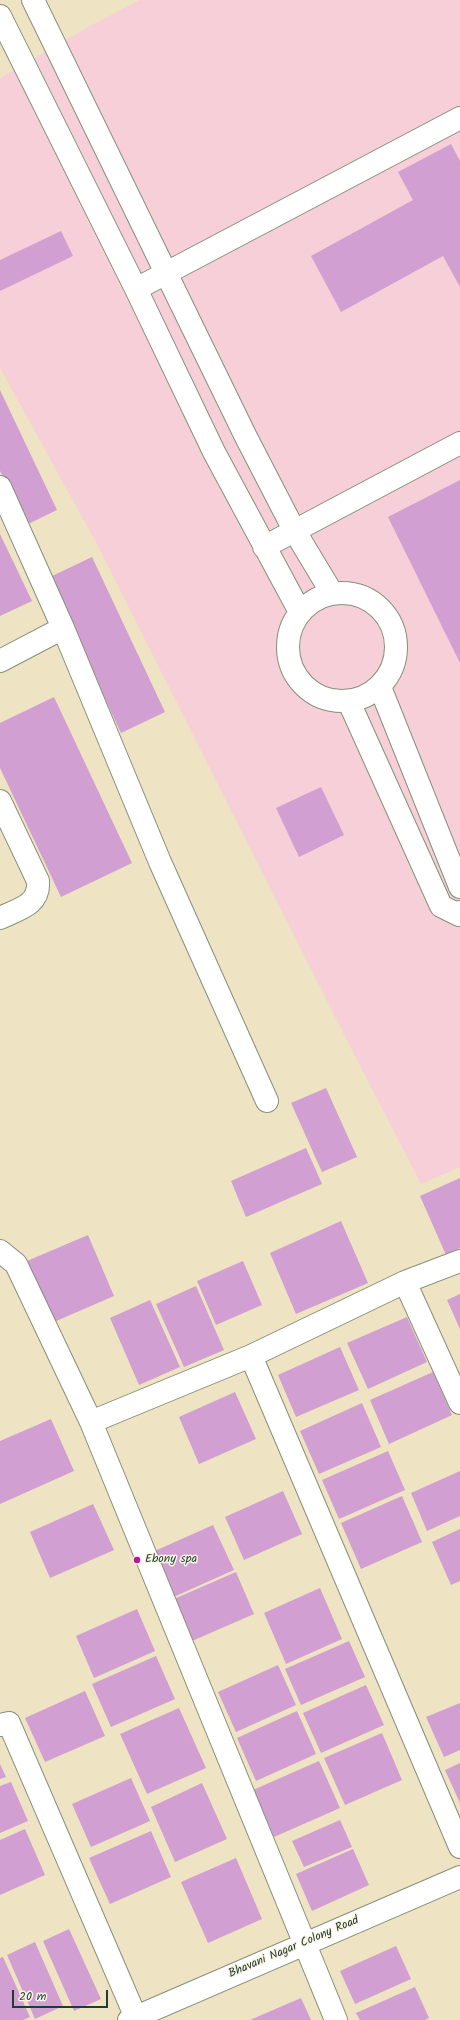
<!DOCTYPE html>
<style>
body{margin:0}
#map{position:relative;width:460px;height:2020px;overflow:hidden;background:#eee3c2;font-family:Kalam,sans-serif}
canvas{display:block}
.scale{position:absolute;left:12px;top:1990px;width:96px;height:18px;box-sizing:border-box;border:2px solid #1f3d34;border-top:0;padding-left:5px;font-size:12px;line-height:14px;white-space:nowrap;color:#1f3d34;-webkit-text-stroke:3px #fcf5e5;paint-order:stroke}
</style>
<div id="map">
<canvas width="460" height="2020"></canvas>
<div class="scale">20 m</div>
</div>
<script>
const ctx = document.querySelector('canvas').getContext('2d');
ctx.lineJoin = 'round';
function fillPath(path, color) {
  ctx.fillStyle = color;
  ctx.fill(path, 'evenodd');
}
function trace(path, color, width, dash) {
  ctx.strokeStyle = color;
  ctx.lineWidth = width;
  ctx.lineCap = dash ? 'butt' : 'round';
  ctx.setLineDash(dash || []);
  ctx.stroke(path);
}
function drawText(font, color, halo, rows, align = 'center') {
  ctx.font = font + ' Kalam,sans-serif';
  ctx.lineWidth = 3;
  ctx.setLineDash([]);
  ctx.textBaseline = 'middle';
  ctx.strokeStyle = halo;
  ctx.fillStyle = color;
  for (const [text, x, y, turn = 0] of rows) {
    ctx.save();
    ctx.translate(x, y);
    ctx.rotate((+turn || 0) * Math.PI / 180);
    ctx.textAlign = isNaN(turn) ? turn : align;
    if (halo) ctx.strokeText(text, 0, 0);
    ctx.fillText(text, 0, 0);
    ctx.restore();
  }
}
fillPath(new Path2D(`
 M140 0H460V1167L421 1184 335 1017 98 546 0 368V78L90 26Z`), '#f6cfd8');
fillPath(new Path2D(`
 M451 144 460 161V287L443 256 341 312 311 256 413 200 398 172Z
 M61 231 73 256 0 291V260Z
 M0 390 57 510 26 525 0 471Z
 M460 480V663L388 517Z
 M0 534 32 601 0 616Z
 M92 557 165 712 121 733 48 578Z
 M54 697 132 863 61 897 0 768V723Z
 M321 787 344 835 299 857 276 808Z
 M326 1088 357 1157 322 1172 291 1103Z
 M306 1148 322 1184 246 1217 231 1181Z
 M460 1178V1248L446 1255 420 1196Z
 M341 1221 368 1283 296 1314 270 1253Z
 M88 1235 114 1296 54 1322 27 1261Z
 M243 1261 262 1305 216 1325 197 1281Z
 M196 1286 224 1350 184 1367 156 1304Z
 M460 1294V1329L447 1300Z
 M150 1300 180 1367 139 1385 110 1318Z
 M407 1317 427 1362 368 1389 347 1343Z
 M340 1347 359 1390 296 1417 278 1375Z
 M433 1372 452 1415 389 1444 370 1400Z
 M235 1392 256 1439 199 1464 179 1417Z
 M362 1403 381 1447 319 1474 300 1431Z
 M51 1419 74 1471 0 1504V1441Z
 M388 1451 405 1490 339 1519 322 1480Z
 M460 1471V1516L427 1531 411 1493Z
 M283 1491 302 1534 244 1560 225 1517Z
 M402 1496 422 1542 361 1569 341 1523Z
 M93 1504 114 1550 50 1578 30 1532Z
 M213 1525 234 1570 169 1599 148 1554Z
 M460 1529V1581L451 1585 432 1542Z
 M236 1572 254 1614 192 1641 174 1599Z
 M320 1588 342 1639 286 1664 264 1613Z
 M137 1609 155 1651 94 1678 76 1636Z
 M349 1641 365 1677 301 1705 285 1669Z
 M156 1656 175 1699 111 1727 92 1684Z
 M278 1665 296 1705 236 1732 218 1692Z
 M366 1685 384 1725 321 1753 303 1713Z
 M85 1691 105 1736 45 1762 25 1718Z
 M460 1703V1750L444 1757 426 1717Z
 M179 1708 206 1768 147 1794 120 1734Z
 M297 1711 316 1754 256 1781 237 1738Z
 M382 1733 402 1780 345 1805 324 1758Z
 M319 1761 340 1808 274 1837 253 1790Z
 M460 1763V1803L445 1770Z
 M0 1764 6 1777 0 1779Z
 M131 1778 150 1821 91 1847 72 1804Z
 M11 1782 28 1821 0 1833V1786Z
 M202 1783 227 1839 175 1862 151 1807Z
 M340 1820 352 1847 304 1867 292 1841Z
 M25 1829 45 1875 0 1895V1840Z
 M151 1831 171 1877 110 1904 89 1858Z
 M353 1849 369 1885 312 1911 296 1874Z
 M236 1858 262 1919 208 1943 181 1882Z
 M69 1929 101 1999 74 2011 43 1941Z
 M35 1942 63 2006 35 2019 7 1955Z
 M396 1946 411 1979 355 2004 340 1971Z
 M3 1957 30 2017 23 2020H0V1958Z
 M415 1987 429 2018 425 2020H360L356 2013Z
 M301 1998 311 2020H250Z`), '#d19fd1');
const minor = new Path2D(`
 M33 0 246 437 294 530 332 593
 M0 16 136 289 214 452 300 612
 M136 289 460 118
 M0 487 63 628 160 862 267 1101
 M264 547 460 443
 M288 647a54 54 0 1 1 108 0a54 54 0 1 1-108 0Z
 M0 661 63 628
 M380 687 460 887
 M349 702 441 906 459 915 460 912
 M0 801 38 881C40 905 19 909 0 918
 M0 1251 16 1264 91 1422 251 1356 405 1282 460 1261
 M405 1282 460 1403
 M251 1356 460 1847
 M91 1422 336 2020
 M0 1725 9 1723 137 2020
 M129 2020 460 1877`);
trace(minor, '#86907b', 24);
trace(minor, '#fff', 22);
for (const [x, y, r, color] of [
 [137,1560,4,"#b5179e"]
]) {
  const dot = new Path2D();
  dot.arc(x, y, r, 0, 2 * Math.PI);
  ctx.fillStyle = color;
  ctx.fill(dot);
  trace(dot, '#fcf5e5', 1.5);
}
drawText('12px', '#1f3d34', '#fcf5e5', [
 ["Ebony spa",145,1560]
], 'left');
drawText('12px', '#1f3d34', '#fcf5e5', [
 ["Bhavani Nagar Colony Road",294,1948,-23]
]);
</script>
